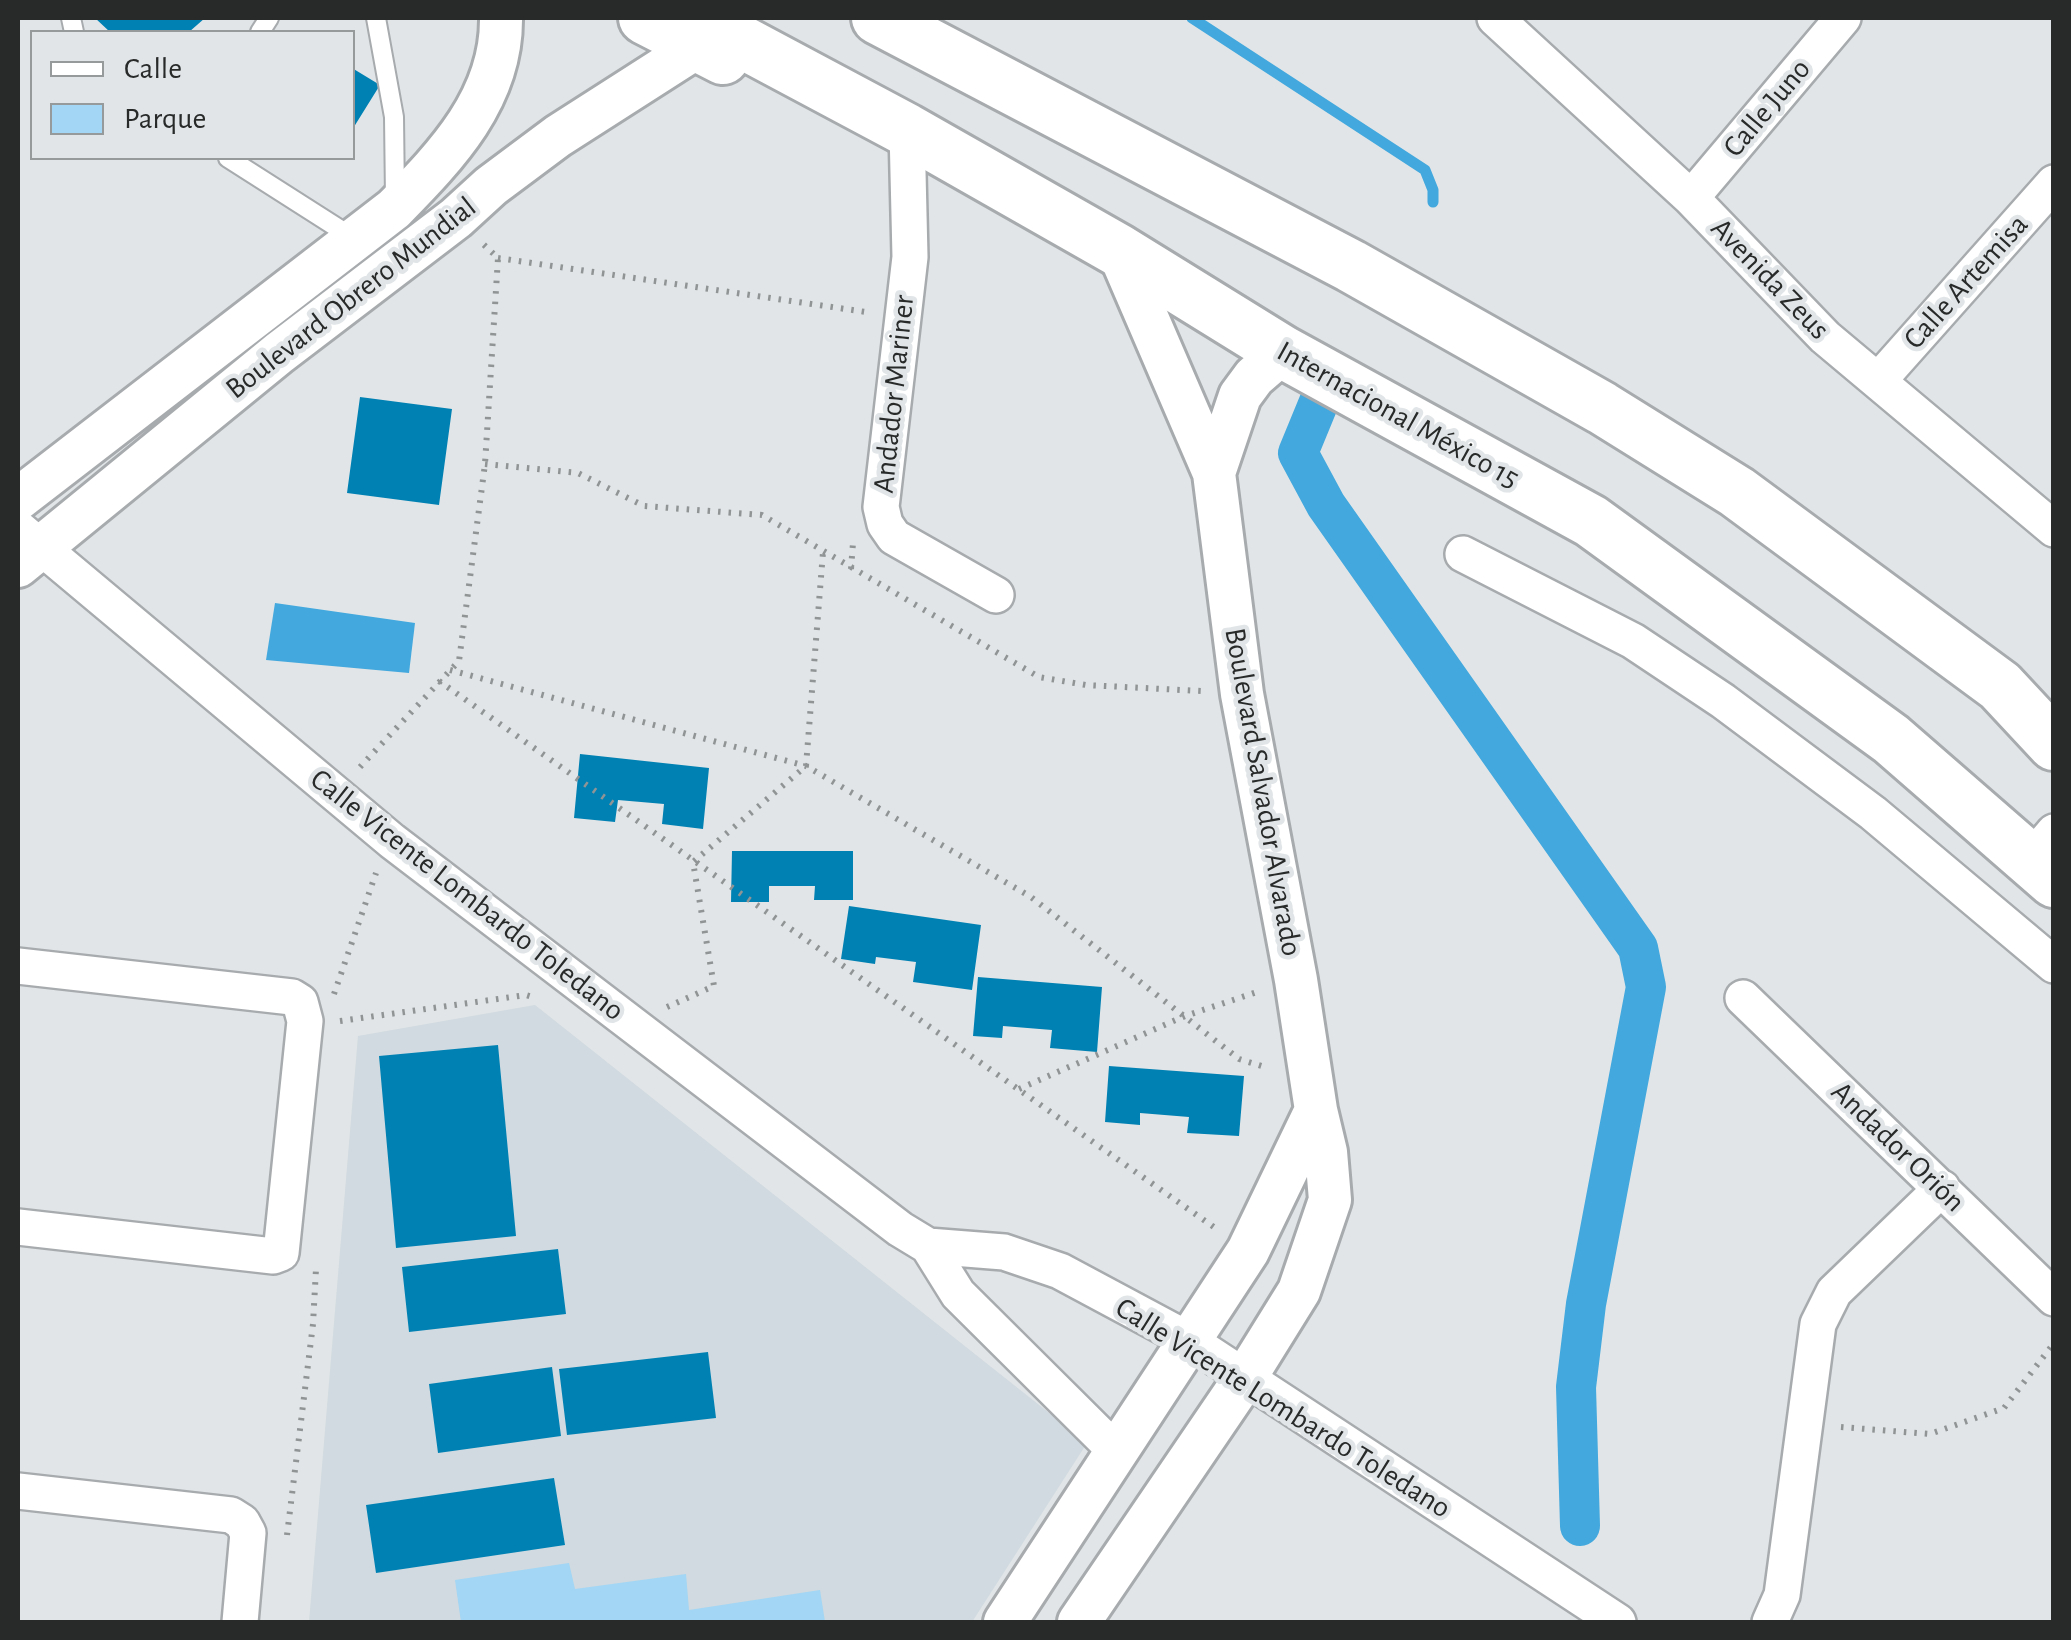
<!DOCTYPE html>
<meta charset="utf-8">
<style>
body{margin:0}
#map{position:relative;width:2071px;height:1640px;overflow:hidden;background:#e1e5e7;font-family:"Alegreya Sans",sans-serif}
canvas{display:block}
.frame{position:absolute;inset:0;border:20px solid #282a2a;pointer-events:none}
.legend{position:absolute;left:30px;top:30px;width:325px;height:130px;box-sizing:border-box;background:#e1e5e7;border:2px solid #979a9b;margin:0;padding:12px 18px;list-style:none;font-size:30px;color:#282a2a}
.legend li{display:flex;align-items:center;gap:20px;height:50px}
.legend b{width:50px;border:2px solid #979a9b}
</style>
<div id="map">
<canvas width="2071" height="1640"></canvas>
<div class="frame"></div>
<ul class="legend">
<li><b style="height:12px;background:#fff"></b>Calle</li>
<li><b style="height:28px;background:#a2d6f4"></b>Parque</li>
</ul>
</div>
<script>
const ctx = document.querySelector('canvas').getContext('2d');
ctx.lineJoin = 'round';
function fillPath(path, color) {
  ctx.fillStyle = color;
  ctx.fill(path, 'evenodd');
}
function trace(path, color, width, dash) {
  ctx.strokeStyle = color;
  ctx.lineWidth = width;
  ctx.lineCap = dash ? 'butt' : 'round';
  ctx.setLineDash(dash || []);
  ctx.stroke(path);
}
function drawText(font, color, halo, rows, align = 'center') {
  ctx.font = font + ' "Alegreya Sans",sans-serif';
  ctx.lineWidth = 9;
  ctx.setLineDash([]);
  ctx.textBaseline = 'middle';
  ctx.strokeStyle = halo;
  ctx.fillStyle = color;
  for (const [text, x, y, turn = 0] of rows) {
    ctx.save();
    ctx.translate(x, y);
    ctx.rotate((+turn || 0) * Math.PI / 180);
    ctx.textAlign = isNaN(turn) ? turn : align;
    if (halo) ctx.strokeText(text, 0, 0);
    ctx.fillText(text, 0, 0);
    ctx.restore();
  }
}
fillPath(new Path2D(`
 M535 1005 1087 1443 972 1622H309L358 1036Z`), '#d0dae0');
fillPath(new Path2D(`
 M569 1563 575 1589 686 1574 689 1610 820 1590 825 1622H461L455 1580Z`), '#a2d6f4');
fillPath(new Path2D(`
 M275 603 415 623 409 673 266 660Z`), '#42a8dd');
trace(new Path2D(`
 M1192 18 1425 170 1433 190V202`), '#42a8dd', 11);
trace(new Path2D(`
 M1326 385 1298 453 1326 505 1638 948 1646 987 1586 1304 1576 1387 1580 1526`), '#42a8dd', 40);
fillPath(new Path2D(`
 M95 18H205L189 32H110Z
 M352 68 380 85 352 130Z
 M360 397 452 409 439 505 347 493Z
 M580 754 709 768 703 829 662 824 664 804 618 800 615 822 574 818Z
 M732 851H853V900H814L815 886H769V902H731Z
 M849 906 981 925 972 990 913 982 916 962 876 957 875 964 841 959Z
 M978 977 1102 987 1097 1052 1050 1048 1052 1030 1003 1026 1002 1038 973 1036Z
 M498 1045 516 1236 396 1248 379 1056Z
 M1109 1066 1244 1076 1239 1136 1187 1133 1189 1117 1140 1113V1125L1105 1122Z
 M558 1249 566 1314 409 1332 402 1267Z
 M708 1352 716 1418 567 1435 559 1369Z
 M552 1367 561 1436 438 1453 429 1384Z
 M554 1478 565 1545 376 1573 366 1505Z`), '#0081b3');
const service = new Path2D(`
 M71 18 74 32
 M376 18 394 117 395 199
 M260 32 269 18
 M228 158 355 239`);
const minor = new Path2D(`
 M1495 18 1691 198 1825 337 2054 529
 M907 130 910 257 881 507 885 524 894 537 996 595
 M1691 198 1843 18
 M1878 381 2054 183
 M18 528 392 841 900 1229 928 1246 958 1294 1116 1451
 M1463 554 1633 641 1723 701 1873 813 2054 965
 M2031 859 2054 832
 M18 966 292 997 300 1002 305 1021 281 1253 273 1256 18 1227
 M1743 998 2054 1298
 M928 1246 1004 1252 1060 1271 1187 1339 1618 1622
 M18 1491 231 1515 242 1522 248 1533 240 1622
 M1770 1622 1782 1595 1818 1324 1834 1292 1942 1188`);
const tertiary = new Path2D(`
 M1214 473 1240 396 1254 377 1283 352
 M18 499 394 209C447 155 502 98 501 18
 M18 566 279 353 456 218 491 186 558 136 697 47
 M1005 1622 1248 1251 1316 1110
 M1079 1622 1245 1378 1299 1291 1330 1200 1326 1152 1316 1110 1296 980 1242 694 1214 473 1118 250`);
const primary = new Path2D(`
 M645 18 723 58
 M697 18 907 130 1118 250 1283 352 1591 521 1891 739 2054 881
 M878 18 1351 266 1602 408 1737 492 2000 686 2054 744`);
trace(service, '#a8abae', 22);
trace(minor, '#a8abae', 40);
trace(tertiary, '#a8abae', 48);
trace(primary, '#a8abae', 58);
trace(new Path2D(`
 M498 258 866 312
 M485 464 578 473 644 506 762 515 1039 677 1086 685 1201 691
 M851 569 853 543
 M450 670 806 766 1031 897 1239 1059 1268 1068
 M439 681 1218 1230
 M360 767 459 661 485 464 498 258 482 243
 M334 994 376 873
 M667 1007 714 986 693 862 806 766 823 552
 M340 1021 526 995 536 998
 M1019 1089 1185 1016 1257 992
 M1841 1427 1930 1434 2004 1408 2054 1343
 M287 1535 313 1324 316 1269`), '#909495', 6, [2.5, 8]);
trace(service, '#fff', 18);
trace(minor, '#fff', 35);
trace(tertiary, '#fff', 42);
trace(primary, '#fff', 52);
drawText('30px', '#282a2a', '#e1e5e7', [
 ["Calle Juno",1767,108,-50],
 ["Avenida Zeus",1770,279,46],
 ["Calle Artemisa",1966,282,-48],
 ["Boulevard Obrero Mundial",351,298,-38],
 ["Andador Mariner",894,394,-84],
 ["Internacional México 15",1398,415,29],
 ["Boulevard Salvador Alvarado",1263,792,80],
 ["Calle Vicente Lombardo Toledano",467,895,38],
 ["Andador Orión",1898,1147,44],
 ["Calle Vicente Lombardo Toledano",1283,1408,32]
]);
</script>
